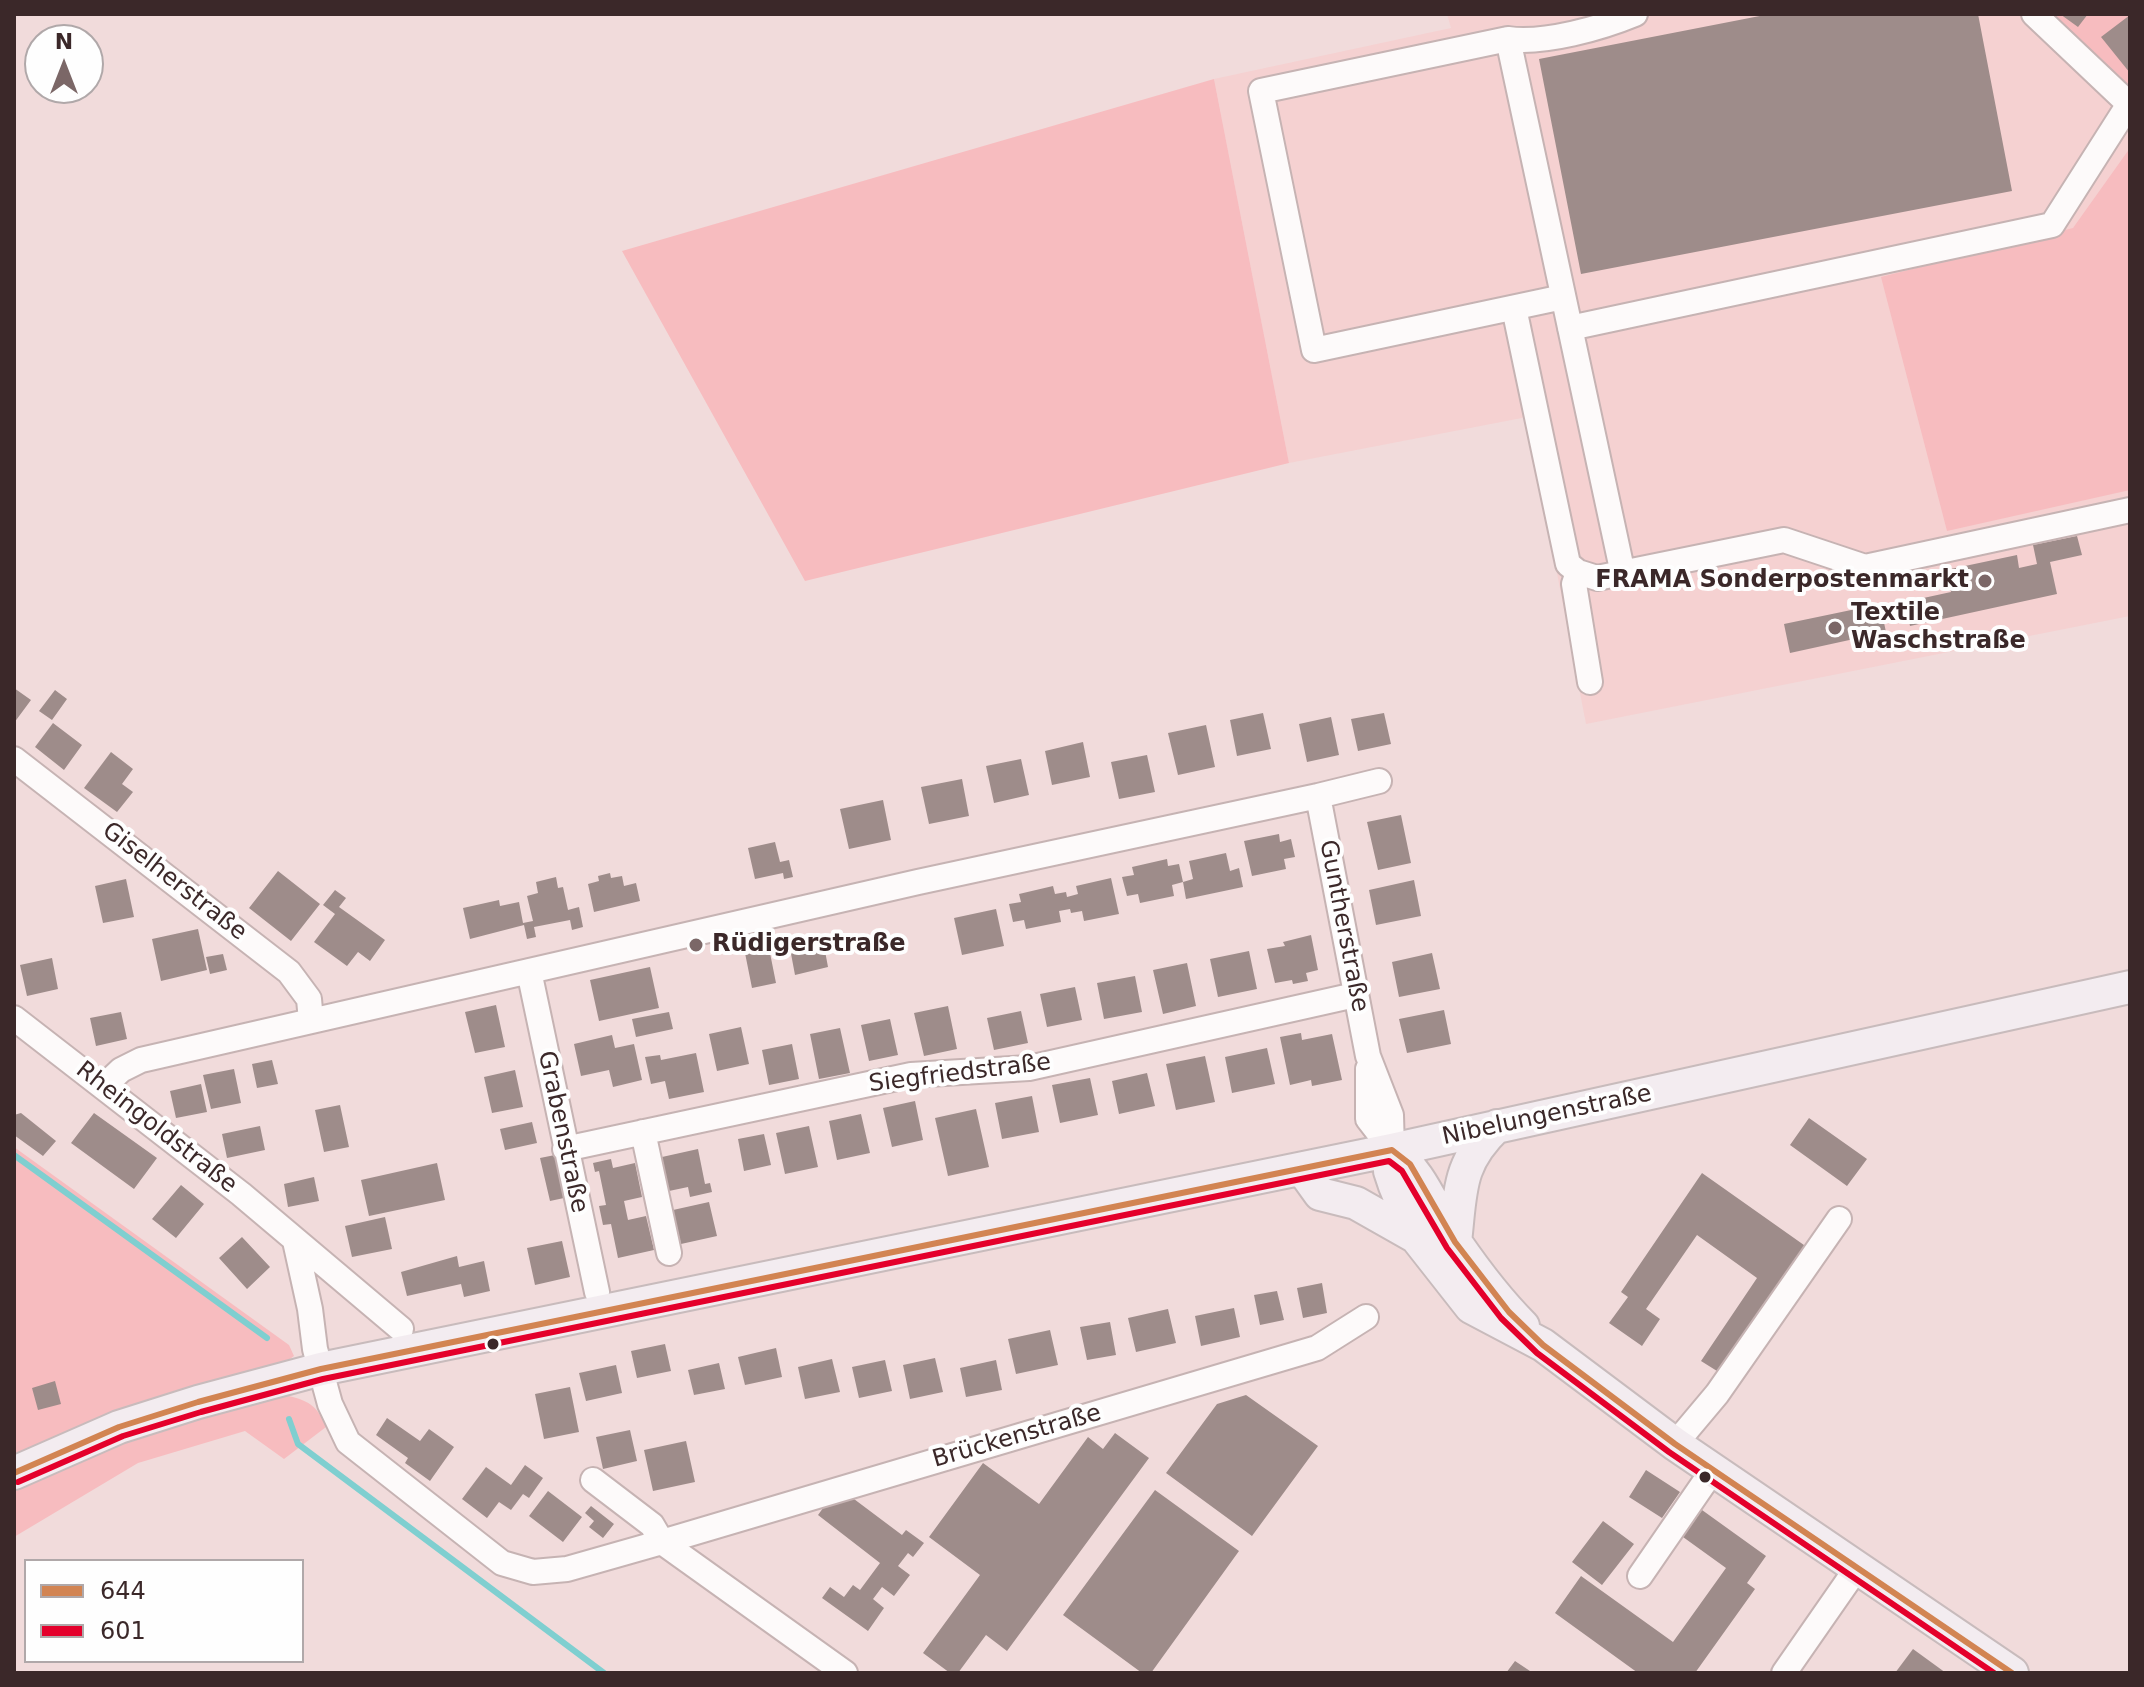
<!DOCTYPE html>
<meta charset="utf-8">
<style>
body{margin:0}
#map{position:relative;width:2144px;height:1687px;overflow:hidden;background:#f1dbdb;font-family:"DejaVu Sans",sans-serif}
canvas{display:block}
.frame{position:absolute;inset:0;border:16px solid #3b2829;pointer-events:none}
.legend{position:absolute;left:24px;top:1559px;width:280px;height:104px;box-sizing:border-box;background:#fefefe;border:2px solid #b0a8a9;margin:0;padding:10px 14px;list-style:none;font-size:24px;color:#3b2829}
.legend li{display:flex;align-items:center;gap:16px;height:40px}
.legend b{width:40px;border:2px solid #b0a8a9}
.north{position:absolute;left:24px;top:24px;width:80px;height:80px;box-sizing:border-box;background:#fefefe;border:2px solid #b0a8a9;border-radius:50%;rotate:0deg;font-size:22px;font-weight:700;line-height:32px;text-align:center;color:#3b2829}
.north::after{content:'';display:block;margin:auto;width:28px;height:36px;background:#7b6767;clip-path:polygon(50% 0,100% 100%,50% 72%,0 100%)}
</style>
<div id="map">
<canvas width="2144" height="1687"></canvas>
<div class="frame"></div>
<ul class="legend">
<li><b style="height:10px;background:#d28452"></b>644</li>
<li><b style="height:10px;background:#e4002b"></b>601</li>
</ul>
<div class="north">N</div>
</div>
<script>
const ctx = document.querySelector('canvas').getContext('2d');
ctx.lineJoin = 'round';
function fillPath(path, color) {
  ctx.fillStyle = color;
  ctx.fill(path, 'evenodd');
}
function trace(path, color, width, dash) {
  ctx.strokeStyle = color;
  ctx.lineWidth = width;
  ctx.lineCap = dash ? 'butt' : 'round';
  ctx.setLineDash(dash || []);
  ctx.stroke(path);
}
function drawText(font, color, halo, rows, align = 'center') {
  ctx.font = font + ' "DejaVu Sans",sans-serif';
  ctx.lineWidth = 8;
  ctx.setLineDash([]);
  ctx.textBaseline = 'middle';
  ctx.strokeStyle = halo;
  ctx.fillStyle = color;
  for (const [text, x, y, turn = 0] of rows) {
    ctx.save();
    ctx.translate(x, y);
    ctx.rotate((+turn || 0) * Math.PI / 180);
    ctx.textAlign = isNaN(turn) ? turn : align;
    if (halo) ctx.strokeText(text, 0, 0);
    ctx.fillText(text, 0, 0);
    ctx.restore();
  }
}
fillPath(new Path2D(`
 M1447 14H2048L2130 97V616L1586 724 1527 417 1289 463 1214 79 1451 28Z`), '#f5d1d1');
fillPath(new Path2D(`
 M2048 14H2130V97Z
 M1214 79 1289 463 805 581 622 251Z
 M2130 148V490L1947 531 1881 277 2073 228Z
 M14 1147 289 1345 294 1356C275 1372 216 1377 189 1387 129 1408 72 1436 14 1462Z
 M289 1396C310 1401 318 1407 326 1427L284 1459 245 1431 138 1463 14 1537V1489L118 1441 228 1409Z`), '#f7bcbf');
trace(new Path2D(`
 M14 1155 267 1338
 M289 1419 298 1444 604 1673`), '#7fcfd0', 6);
fillPath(new Path2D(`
 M1770 14H1978L2012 191 1581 274 1539 59Z
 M2060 14H2088L2078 27Z
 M2130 15V73L2101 37Z
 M2077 536 2082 555 2050 562 2057 594 1910 626 1905 602 1951 592 1946 570 2017 555 2019 568 2037 564 2033 545Z
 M1880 604 1886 632 1790 653 1784 624Z
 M14 688 31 700 14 723Z
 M55 690 67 699 52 720 39 711Z
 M1263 713 1271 749 1237 756 1230 720Z
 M1384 713 1391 744 1358 751 1351 719Z
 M1331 717 1339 755 1307 762 1299 724Z
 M53 723 82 745 64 770 35 747Z
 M1206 725 1215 767 1178 775 1168 733Z
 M1083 742 1090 777 1052 785 1045 751Z
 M111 752 133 769 122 784 133 792 117 812 84 788Z
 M1147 755 1155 792 1119 799 1111 762Z
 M1021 759 1029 795 994 803 986 766Z
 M962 779 969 816 929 824 921 787Z
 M883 800 891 840 849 849 840 809Z
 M1401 815 1411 863 1378 870 1367 822Z
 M1279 834 1280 842 1291 839 1295 857 1284 859 1286 869 1252 876 1244 841Z
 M775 842 780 862 789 860 793 877 784 879 783 873 755 879 748 848Z
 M1226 853 1230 871 1239 868 1243 887 1186 899 1183 882 1172 885 1174 896 1140 903 1138 894 1127 896 1122 877 1134 875 1132 867 1167 859 1168 866 1179 864 1183 882 1193 879 1189 861Z
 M278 871 320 904 291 941 249 908Z
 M610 873 611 878 622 876 624 886 636 883 640 901 594 912 588 884 599 881 598 876Z
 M556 877 558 888 563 887 568 910 579 907 583 927 572 930 570 920 534 927 536 937 527 939 524 925 470 939 463 908 499 900 500 906 519 902 523 923 533 921 527 896 538 893 536 882Z
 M1111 878 1119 914 1084 921 1082 911 1071 913 1070 909 1059 911 1061 922 1026 929 1024 920 1013 922 1009 904 1021 902 1019 894 1053 886 1055 894 1066 892 1067 897 1078 894 1076 886Z
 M126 879 134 917 103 923 95 886Z
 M1414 880 1421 916 1376 925 1369 890Z
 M335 890 346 898 339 907 385 940 370 961 358 952 347 966 314 942 335 914 323 905Z
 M996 909 1004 946 962 955 954 918Z
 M198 929 207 970 161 981 152 939Z
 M822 935 828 967 795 975 789 943Z
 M1311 935 1318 970 1306 973 1308 981 1293 984 1292 980 1275 983 1267 949 1285 946 1283 942Z
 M768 943 776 983 752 988 744 948Z
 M1249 951 1257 989 1218 997 1210 959Z
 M1432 953 1440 989 1399 997 1392 962Z
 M223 954 227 970 210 974 206 957Z
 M52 958 58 989 27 996 20 965Z
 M1187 963 1196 1006 1163 1014 1153 970Z
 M650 967 659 1008 599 1021 590 980Z
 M1135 976 1142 1012 1104 1019 1097 983Z
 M1075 987 1082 1020 1047 1027 1040 994Z
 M496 1005 505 1047 475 1053 465 1012Z
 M948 1006 957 1049 924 1056 914 1013Z
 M1444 1010 1451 1044 1407 1053 1399 1019Z
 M1021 1011 1028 1043 994 1050 987 1018Z
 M121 1012 127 1039 96 1046 90 1018Z
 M669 1012 673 1029 636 1037 632 1019Z
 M890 1019 898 1055 869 1061 861 1025Z
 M741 1027 749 1064 717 1071 709 1034Z
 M840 1028 850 1073 819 1079 810 1034Z
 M1301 1033 1302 1040 1332 1034 1342 1080 1312 1086 1311 1080 1290 1085 1280 1037Z
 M612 1035 615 1048 634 1044 642 1080 613 1087 609 1070 581 1076 574 1044Z
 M792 1044 799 1079 769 1085 762 1050Z
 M1267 1048 1275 1084 1232 1093 1225 1057Z
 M696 1053 704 1092 669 1099 665 1081 651 1084 645 1057 660 1055 661 1060Z
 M1205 1056 1215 1102 1176 1110 1166 1064Z
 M272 1060 278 1084 257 1088 252 1064Z
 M234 1069 241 1103 211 1109 203 1075Z
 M515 1070 523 1107 492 1113 484 1077Z
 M1147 1073 1155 1106 1119 1114 1112 1081Z
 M1090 1078 1098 1115 1060 1123 1052 1085Z
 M201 1084 207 1112 176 1118 170 1091Z
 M1032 1096 1039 1132 1002 1139 995 1103Z
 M915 1101 923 1140 892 1147 883 1108Z
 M340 1105 349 1147 324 1152 315 1110Z
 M976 1109 989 1167 948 1176 935 1118Z
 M21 1113 56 1141 43 1156 14 1135V1115Z
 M94 1113 157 1158 134 1189 71 1143Z
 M861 1114 870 1153 837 1160 829 1121Z
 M1809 1118 1867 1159 1847 1186 1790 1145Z
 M532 1122 537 1143 505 1150 500 1129Z
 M260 1126 265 1150 227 1158 222 1134Z
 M809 1126 818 1167 785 1174 776 1133Z
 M764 1134 771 1165 744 1171 738 1139Z
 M698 1149 705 1184 710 1183 712 1192 690 1197 688 1187 669 1191 662 1157Z
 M555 1155 564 1198 550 1201 540 1158Z
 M611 1159 613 1168 635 1163 642 1197 624 1201 628 1220 646 1216 654 1250 618 1258 611 1224 603 1225 599 1206 606 1205 599 1171 595 1172 593 1163Z
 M437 1163 445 1200 369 1216 361 1180Z
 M1702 1173 1811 1250 1725 1376 1701 1361 1757 1278 1697 1235 1646 1309 1660 1319 1642 1346 1609 1323 1628 1297 1621 1292Z
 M314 1177 319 1201 288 1207 284 1184Z
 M181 1185 204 1204 176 1238 152 1219Z
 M709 1202 717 1236 681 1244 673 1210Z
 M385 1217 392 1249 352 1257 345 1226Z
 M242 1237 270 1267 247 1289 219 1258Z
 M562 1241 570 1277 535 1285 527 1248Z
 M457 1256 459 1267 484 1261 490 1291 464 1297 461 1284 407 1296 401 1272Z
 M1322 1283 1327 1313 1303 1318 1297 1288Z
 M1277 1291 1284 1320 1260 1325 1254 1295Z
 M1234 1308 1240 1337 1201 1346 1195 1316Z
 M1168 1309 1176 1343 1136 1352 1128 1318Z
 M1110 1322 1116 1355 1087 1360 1080 1327Z
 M1050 1330 1058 1365 1016 1374 1008 1339Z
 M665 1344 671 1371 637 1378 631 1351Z
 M776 1348 782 1377 745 1385 738 1357Z
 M935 1358 943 1392 910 1399 903 1365Z
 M832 1359 840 1392 805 1399 798 1367Z
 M885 1360 892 1391 859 1398 852 1367Z
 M996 1360 1002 1390 966 1397 960 1368Z
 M719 1363 725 1389 694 1395 688 1370Z
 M616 1365 622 1393 586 1401 579 1373Z
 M55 1381 61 1404 38 1410 32 1388Z
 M570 1387 579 1432 544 1439 535 1394Z
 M1246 1395 1318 1446 1252 1536 1166 1473 1217 1404Z
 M387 1418 420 1441 429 1429 454 1447 430 1481 405 1463 408 1458 376 1435Z
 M630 1430 637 1461 603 1469 596 1437Z
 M1115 1433 1149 1458 1007 1651 986 1635 958 1673H950L923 1653 980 1575 929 1537 983 1463 1039 1504 1088 1437 1103 1449Z
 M686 1441 695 1482 653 1491 644 1450Z
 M525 1465 543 1478 529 1498 523 1494 511 1510 499 1502 487 1518 462 1499 486 1467 511 1485Z
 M1646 1470 1680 1492 1662 1518 1629 1497Z
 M1155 1490 1239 1551 1151 1673H1142L1063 1615Z
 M548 1491 582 1517 563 1542 529 1516Z
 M850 1496 902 1535 906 1530 924 1543 913 1557 908 1553 898 1566 910 1575 894 1596 882 1587 873 1599 884 1608 868 1631 822 1598 830 1587 844 1597 853 1585 860 1590 880 1563 818 1515 826 1504Z
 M591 1506 614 1524 603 1538 589 1527 594 1521 585 1513Z
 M1702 1510 1766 1556 1747 1583 1755 1589 1695 1673H1638L1555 1613 1581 1576 1673 1642 1726 1568 1683 1537Z
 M1603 1521 1634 1544 1602 1585 1572 1562Z
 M1913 1649 1946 1673H1895Z
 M1515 1661 1533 1673H1506Z`), '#9e8c8a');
const minor = new Path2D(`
 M2034 14 2130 105
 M1508 39C1545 44 1601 28 1635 14
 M1563 297 1314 350 1261 91 1508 39 1623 574
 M1514 308 1568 564 1578 572 1597 578 1784 540 1865 567 2130 510
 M1570 328 2052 225 2129 104
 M1578 572 1574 584 1590 682
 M14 759 289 972 309 999 311 1021
 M1318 796 1368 1056 1391 1115 1392 1150
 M529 971 597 1292
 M14 1018 241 1194 401 1329
 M1368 1069V1119L1392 1150
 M103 1087 121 1070 141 1060 918 882 1318 796 1379 781
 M643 1132 669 1253
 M565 1149 911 1075 1029 1068 1355 995
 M295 1241 310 1309 315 1349 330 1404 348 1442 502 1563 533 1572 567 1569 662 1542 845 1673
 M1675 1444 1717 1394 1839 1219
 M593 1480 652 1525 662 1542 1317 1348 1366 1317
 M1640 1576 1713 1470
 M1784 1673 1857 1568`);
const major = new Path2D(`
 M1392 1150 1390 1171 1395 1186 1416 1237 1471 1307 1543 1345 1675 1444 2012 1673
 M1392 1150C1424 1175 1433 1210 1456 1243 1476 1272 1498 1301 1523 1326
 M1302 1169 1320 1194 1356 1203 1416 1237
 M1455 1242C1461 1191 1457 1164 1497 1126
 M14 1473 119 1427 198 1402 321 1369 1392 1150 2130 987`);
trace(minor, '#c6b3b3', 28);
trace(major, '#c8bbbc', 36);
trace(minor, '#fdfafa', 24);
trace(major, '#f3ecf0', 32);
trace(new Path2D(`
 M14 1473 119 1427 198 1402 321 1369 1392 1150 1410 1164 1455 1242 1509 1312 1543 1345 1675 1444 2012 1673`), '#d28452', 6);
trace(new Path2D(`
 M18 1482 123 1436 201 1412 323 1379 1389 1161 1402 1171 1447 1248 1501 1318 1537 1353 1669 1452 1994 1673`), '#e4002b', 6);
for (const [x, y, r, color] of [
 [1985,581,8,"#7b6767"],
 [1835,628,8,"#7b6767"],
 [696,945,8,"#7b6767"],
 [493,1344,7,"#3b2829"],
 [1705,1477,7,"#3b2829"]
]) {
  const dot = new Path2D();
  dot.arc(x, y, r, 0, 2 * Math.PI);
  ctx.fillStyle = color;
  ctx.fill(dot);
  trace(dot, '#fefefe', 3);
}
drawText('bold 24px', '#3b2829', '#fefefe', [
 ["FRAMA Sonderpostenmarkt",1969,581,"right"],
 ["Textile",1851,614],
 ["Waschstraße",1851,642],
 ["Rüdigerstraße",712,945]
], 'left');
drawText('24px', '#3b2829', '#fefefe', [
 ["Giselherstraße",174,882,38],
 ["Guntherstraße",1343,926,79],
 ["Siegfriedstraße",960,1074,-7],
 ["Nibelungenstraße",1547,1116,-12],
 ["Rheingoldstraße",156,1128,38],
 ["Grabenstraße",562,1132,78],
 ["Brückenstraße",1017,1437,-16]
]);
</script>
